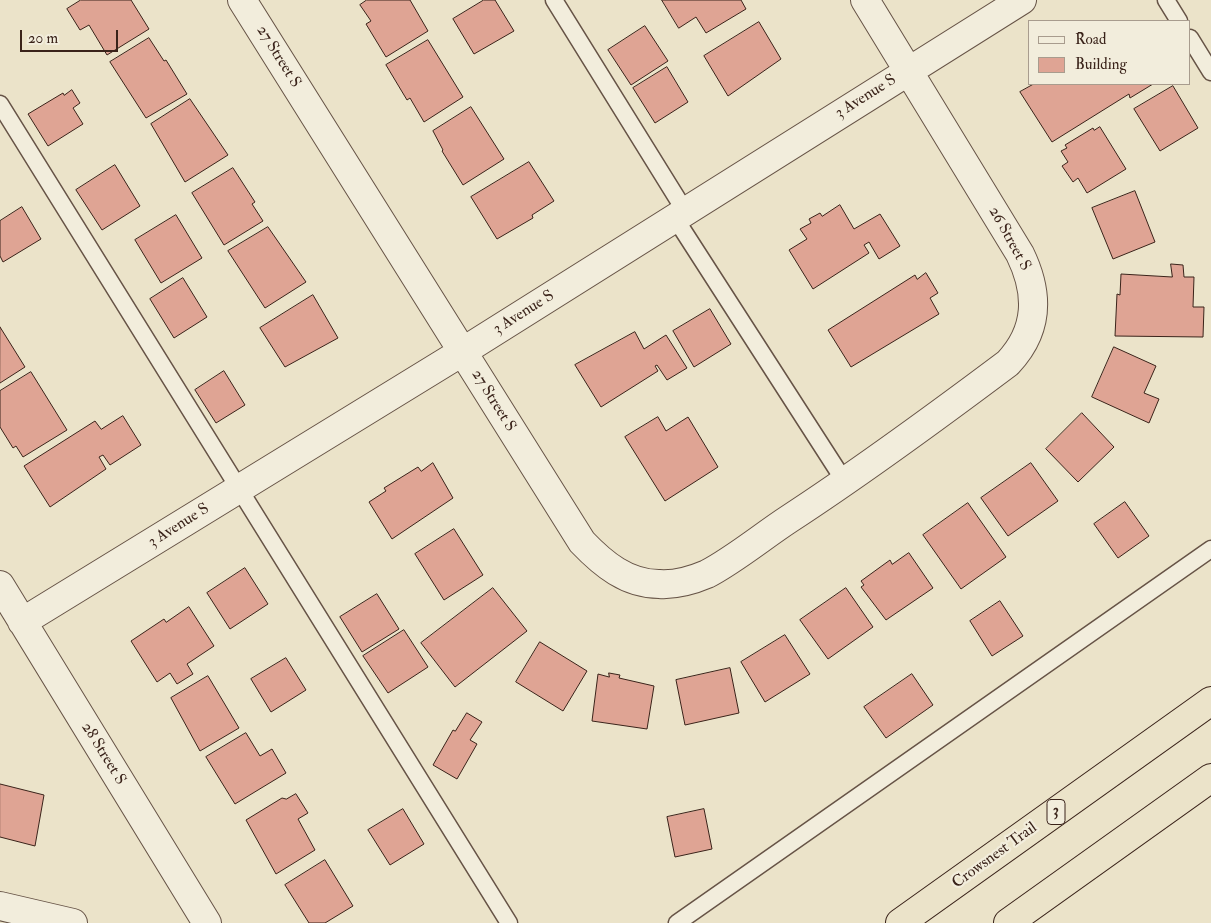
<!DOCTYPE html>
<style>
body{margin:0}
#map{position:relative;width:1211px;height:923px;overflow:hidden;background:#ebe3c9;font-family:"IM FELL Double Pica",serif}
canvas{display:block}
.legend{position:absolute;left:1028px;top:20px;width:162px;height:65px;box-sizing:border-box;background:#f2eddc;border:1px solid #a89c8e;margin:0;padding:6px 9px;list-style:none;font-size:15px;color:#3a231a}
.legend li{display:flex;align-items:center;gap:10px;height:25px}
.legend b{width:25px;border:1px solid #a89c8e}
.scale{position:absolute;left:20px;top:30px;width:98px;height:22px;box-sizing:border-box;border:2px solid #3a231a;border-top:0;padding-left:6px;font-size:15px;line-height:18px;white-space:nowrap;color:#3a231a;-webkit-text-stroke:4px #f2eddc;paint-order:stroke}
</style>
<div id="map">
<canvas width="1211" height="923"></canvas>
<ul class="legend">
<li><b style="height:6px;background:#f2eddc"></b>Road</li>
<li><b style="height:14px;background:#dfa494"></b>Building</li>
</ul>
<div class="scale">20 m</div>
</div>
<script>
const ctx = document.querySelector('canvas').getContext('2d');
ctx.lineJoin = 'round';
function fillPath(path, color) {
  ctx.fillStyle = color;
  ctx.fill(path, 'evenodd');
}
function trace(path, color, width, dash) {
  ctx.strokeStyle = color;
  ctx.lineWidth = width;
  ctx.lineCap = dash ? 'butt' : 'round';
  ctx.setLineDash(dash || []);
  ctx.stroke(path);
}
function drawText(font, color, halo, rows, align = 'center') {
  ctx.font = font + ' "IM FELL Double Pica",serif';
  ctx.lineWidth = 4.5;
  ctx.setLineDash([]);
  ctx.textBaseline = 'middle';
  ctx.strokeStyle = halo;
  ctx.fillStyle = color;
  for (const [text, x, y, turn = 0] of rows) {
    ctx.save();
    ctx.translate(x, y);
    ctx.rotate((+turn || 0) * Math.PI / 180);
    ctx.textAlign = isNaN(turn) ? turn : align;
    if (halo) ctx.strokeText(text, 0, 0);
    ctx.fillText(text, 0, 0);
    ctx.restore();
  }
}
const building = new Path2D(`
 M81 0H131L149 29 107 55 89 25 80 30 67 9Z
 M367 0H410L428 31 386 57 366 24 371 21 360 5Z
 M484 0H495L514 31 474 54 453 19Z
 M662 0H741L746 9 706 33 696 17 679 28Z
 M759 22 781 59 728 96 704 56Z
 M645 26 668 61 631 85 608 50Z
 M149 38 164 61 166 60 187 94 146 118 110 62Z
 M428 40 463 97 424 122 410 98 407 100 386 65Z
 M667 67 688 102 655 123 633 88Z
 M1034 84H1153L1130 98 1129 94 1052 142 1020 92Z
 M1173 86 1198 128 1160 151 1134 109Z
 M72 90 80 103 73 108 83 124 48 146 28 114 63 93 64 95Z
 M190 99 228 155 185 182 151 124Z
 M471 107 504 159 463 185 442 151 443 150 433 131Z
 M1100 127 1126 169 1087 193 1078 178 1073 182 1062 166 1068 162 1061 151 1067 148 1065 145 1093 128 1094 130Z
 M529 162 554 201 532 215 533 218 497 239 471 197Z
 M115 165 140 206 102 230 76 190Z
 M233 168 255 202 252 204 263 221 224 245 192 193Z
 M1135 191 1155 242 1113 259 1092 208Z
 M840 205 854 229 880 214 900 246 879 259 869 242 864 245 869 253 813 289 789 250 807 239 800 229 811 223 809 219 820 213 822 216Z
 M22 207 41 239 3 262 0 256V221Z
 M176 215 202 258 161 283 135 240Z
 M268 227 306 282 265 308 228 251Z
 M1171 264 1183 265 1184 277H1194L1193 307H1204L1203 337 1115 336 1117 294 1120 295 1121 274 1172 277Z
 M926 273 938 293 930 298 939 314 851 367 828 330 915 275 917 279Z
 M183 278 207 317 174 338 150 299Z
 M313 295 338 338 285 367 260 328Z
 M710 309 731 344 694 367 673 331Z
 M0 327 25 367 0 383Z
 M635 332 644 349 666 335 687 368 667 380 657 365 655 366 658 371 601 407 575 365Z
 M1114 347 1156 366 1144 393 1159 399 1149 423 1092 397Z
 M224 371 245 405 216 423 195 390Z
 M31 372 67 430 23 457 16 446 13 448 0 427V391Z
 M1082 413 1114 447 1078 482 1046 449Z
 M123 416 141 445 110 465 103 455 99 457 106 469 50 507 24 466 95 421 101 429Z
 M658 417 666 431 688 417 718 467 665 501 625 437Z
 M433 463 453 498 392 539 369 502 386 491 384 488 418 467 421 471Z
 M1031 463 1058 501 1008 536 981 498Z
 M1125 502 1149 536 1118 558 1094 524Z
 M968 503 1006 557 961 589 923 535Z
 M454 529 483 575 444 600 415 554Z
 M909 553 933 588 886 620 861 587 864 585 861 581 890 560 892 564Z
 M245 568 268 604 230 629 207 593Z
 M493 588 527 631 455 687 421 643Z
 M846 588 873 627 828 659 800 620Z
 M377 594 399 629 362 652 340 617Z
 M1000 601 1023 636 992 656 970 621Z
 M189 607 214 646 187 664 193 674 177 684 170 673 157 682 131 641 164 619 166 622Z
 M404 630 428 667 388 693 363 656Z
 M785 635 810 674 765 702 741 662Z
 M540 642 587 671 563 711 516 682Z
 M286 658 306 690 271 712 251 679Z
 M730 668 739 713 685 725 676 680Z
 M609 673 620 675 619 678 654 686 647 729 592 721 598 674 609 677Z
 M912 674 933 705 886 738 864 707Z
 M208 676 239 728 200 751 171 698Z
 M467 713 482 722 470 740 477 744 457 779 433 765 453 730 455 731Z
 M246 733 260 756 272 749 286 773 235 804 206 757Z
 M0 784 44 795 35 846 0 837Z
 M296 794 308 813 298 819 315 850 276 874 246 820 282 798 286 799Z
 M403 809 424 844 390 865 368 830Z
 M704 809 712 849 675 857 667 817Z
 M325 860 353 906 325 923H309L285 885Z`);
fillPath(building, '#dfa494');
trace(building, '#3a231a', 1);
const lane = new Path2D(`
 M554 0 685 211
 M1166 0 1179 21
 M1190 38 1211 72
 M0 104 509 923
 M675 218 845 482
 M677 923 1211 549`);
const street = new Path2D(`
 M242 0 582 542C603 564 627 584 659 584 674 585 693 580 707 574 734 560 763 536 789 519 864 470 936 417 1008 363 1039 330 1039 293 1020 254L865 0
 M0 585 207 923
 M22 622 462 352 1022 0
 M0 906 73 923`);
const highway = new Path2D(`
 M900 923 1211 701
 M1008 923 1211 778`);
trace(lane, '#665346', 19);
trace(street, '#665346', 30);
trace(highway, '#3a231a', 30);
trace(lane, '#f2eddc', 16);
trace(street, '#f2eddc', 28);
trace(highway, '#ebe3c9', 28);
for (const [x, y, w] of [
 [1056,812,18]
]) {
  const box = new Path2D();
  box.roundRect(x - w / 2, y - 12.5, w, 25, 4);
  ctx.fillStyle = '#f2eddc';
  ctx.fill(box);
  trace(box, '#3a231a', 1);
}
drawText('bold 15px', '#3a231a', null, [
 ["3",1056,812]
]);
drawText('16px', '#3a231a', '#f2eddc', [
 ["27 Street S",278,57,58],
 ["3 Avenue S",866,97,-32],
 ["26 Street S",1009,239,61],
 ["3 Avenue S",524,313,-32],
 ["27 Street S",493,401,58],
 ["3 Avenue S",179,526,-32],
 ["28 Street S",103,754,58],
 ["Crowsnest Trail",995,856,-36]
]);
</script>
